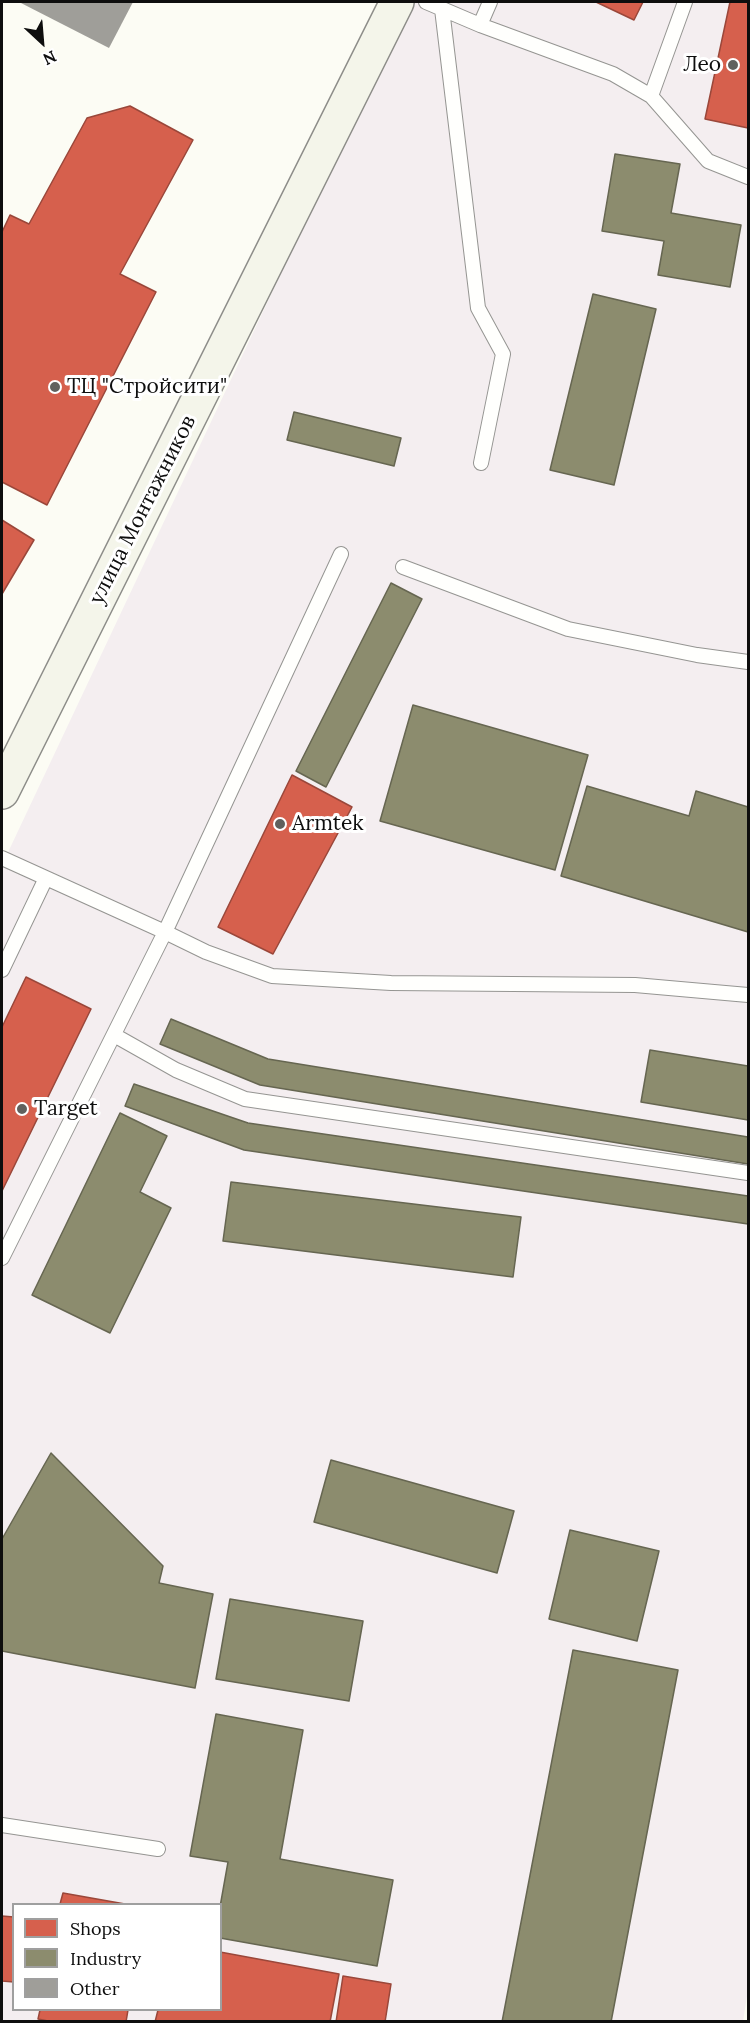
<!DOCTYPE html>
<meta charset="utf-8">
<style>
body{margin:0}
#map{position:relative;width:750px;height:2023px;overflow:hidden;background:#fcfcf4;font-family:Lora,serif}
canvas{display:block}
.frame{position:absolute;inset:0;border:3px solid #0e0e0e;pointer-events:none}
.legend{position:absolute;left:12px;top:1903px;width:210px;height:108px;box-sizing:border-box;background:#fff;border:2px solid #9f9f9f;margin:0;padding:8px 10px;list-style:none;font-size:18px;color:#0e0e0e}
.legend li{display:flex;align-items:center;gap:12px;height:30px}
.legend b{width:30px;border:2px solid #9f9f9f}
.north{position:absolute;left:12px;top:12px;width:60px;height:60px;-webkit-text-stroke:4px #fff;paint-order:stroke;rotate:154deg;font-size:16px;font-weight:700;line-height:24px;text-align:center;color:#0e0e0e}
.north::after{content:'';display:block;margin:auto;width:21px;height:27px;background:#0e0e0e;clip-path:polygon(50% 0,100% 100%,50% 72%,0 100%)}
</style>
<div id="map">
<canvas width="750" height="2023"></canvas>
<div class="frame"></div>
<ul class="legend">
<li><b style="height:16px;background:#d6604d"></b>Shops</li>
<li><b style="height:16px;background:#8c8c6e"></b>Industry</li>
<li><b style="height:16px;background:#9f9e99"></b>Other</li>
</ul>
<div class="north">N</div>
</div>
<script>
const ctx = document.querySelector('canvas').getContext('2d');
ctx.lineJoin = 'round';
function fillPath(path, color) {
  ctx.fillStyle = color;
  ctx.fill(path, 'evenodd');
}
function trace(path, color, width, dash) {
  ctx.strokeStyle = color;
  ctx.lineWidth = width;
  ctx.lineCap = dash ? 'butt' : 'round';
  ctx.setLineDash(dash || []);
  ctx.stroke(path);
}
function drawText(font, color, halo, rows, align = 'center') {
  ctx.font = font + ' Lora,serif';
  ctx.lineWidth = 6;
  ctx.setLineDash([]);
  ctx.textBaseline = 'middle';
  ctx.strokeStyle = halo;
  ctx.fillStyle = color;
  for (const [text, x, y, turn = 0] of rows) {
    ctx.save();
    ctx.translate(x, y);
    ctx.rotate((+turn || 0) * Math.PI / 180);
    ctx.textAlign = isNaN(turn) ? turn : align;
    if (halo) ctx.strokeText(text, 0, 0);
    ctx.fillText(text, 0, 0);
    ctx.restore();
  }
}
fillPath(new Path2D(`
 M409 2H748V1990L743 2021 2 2022V865ZM14 1904H220V2010H14Z`), '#f4eef0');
const shops = new Path2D(`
 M596 2H643L634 20Z
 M730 2H748V128L705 119Z
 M130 106 193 140 120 274 156 292 47 505 2 482V232L10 215 29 224 87 118Z
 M2 520 34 540 2 594Z
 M292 775 352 807 273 954 218 927Z
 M26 977 91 1009 2 1191V1027Z
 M63 1893 125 1904H60Z
 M2 1916 14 1917V1982L2 1981Z
 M220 1952 339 1974 330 2022H155L158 2010H220Z
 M343 1976 391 1984 385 2022H336Z
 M40 2010H128L126 2022H53L38 2019Z`);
fillPath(shops, '#d6604d');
trace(shops, '#9a473a', 1.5);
const industry = new Path2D(`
 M615 154 680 164 671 213 741 225 730 287 658 275 664 241 602 231Z
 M593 294 656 309 614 485 550 470Z
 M294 412 401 438 394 466 287 440Z
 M391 583 422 599 326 787 296 771Z
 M413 705 588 755 555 870 380 821Z
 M587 786 689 816 696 791 748 807V932L561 876Z
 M171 1019 268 1059 748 1137V1164L260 1085 160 1044Z
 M650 1050 748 1066V1120L641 1102Z
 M134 1084 248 1123 748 1196V1224L244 1150 125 1106Z
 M120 1113 167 1136 140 1192 171 1208 110 1333 32 1295Z
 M231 1182 521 1217 513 1277 223 1241Z
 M51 1453 163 1566 159 1583 213 1594 195 1688 2 1651V1539Z
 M331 1460 514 1511 497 1573 314 1522Z
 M570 1530 659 1551 637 1641 549 1619Z
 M230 1599 363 1621 349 1701 216 1679Z
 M573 1650 678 1670 611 2022H502Z
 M216 1714 303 1730 280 1859 393 1880 377 1966 220 1938V1907L228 1862 190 1856Z`);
fillPath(industry, '#8c8c6e');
trace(industry, '#666651', 1.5);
fillPath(new Path2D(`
 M19 2H133L109 48Z`), '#9f9e99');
const lane = new Path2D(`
 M426 2 480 25 613 74 651 96 708 161 748 177
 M442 9 478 308 503 354 481 463
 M480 25 490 2
 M651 96 685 2
 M403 567 568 629 697 655 748 662
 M2 858 165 932 341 554
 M2 970 46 878
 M114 1035 176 1070 245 1099 748 1173
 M2 1258 165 932 206 952 272 976 391 983 635 985 748 995
 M2 1825 158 1849`);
const secondary = new Path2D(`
 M2 792 397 2`);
trace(lane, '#959592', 16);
trace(secondary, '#8c8c88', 36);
trace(lane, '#fffffd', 14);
trace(secondary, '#f4f5ea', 33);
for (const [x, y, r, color] of [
 [733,65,6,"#61615e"],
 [55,387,6,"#61615e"],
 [280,824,6,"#61615e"],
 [22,1109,6,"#61615e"]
]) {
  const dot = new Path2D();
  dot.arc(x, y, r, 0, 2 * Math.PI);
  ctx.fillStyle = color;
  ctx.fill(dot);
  trace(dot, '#fff', 2);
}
drawText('21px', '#0e0e0e', '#fff', [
 ["Лео",721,65,"right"],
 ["ТЦ \"Стройсити\"",67,387],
 ["Armtek",292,824],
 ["Target",34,1109]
], 'left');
drawText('21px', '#0e0e0e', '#fff', [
 ["улица Монтажников",143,510,-63]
]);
</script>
